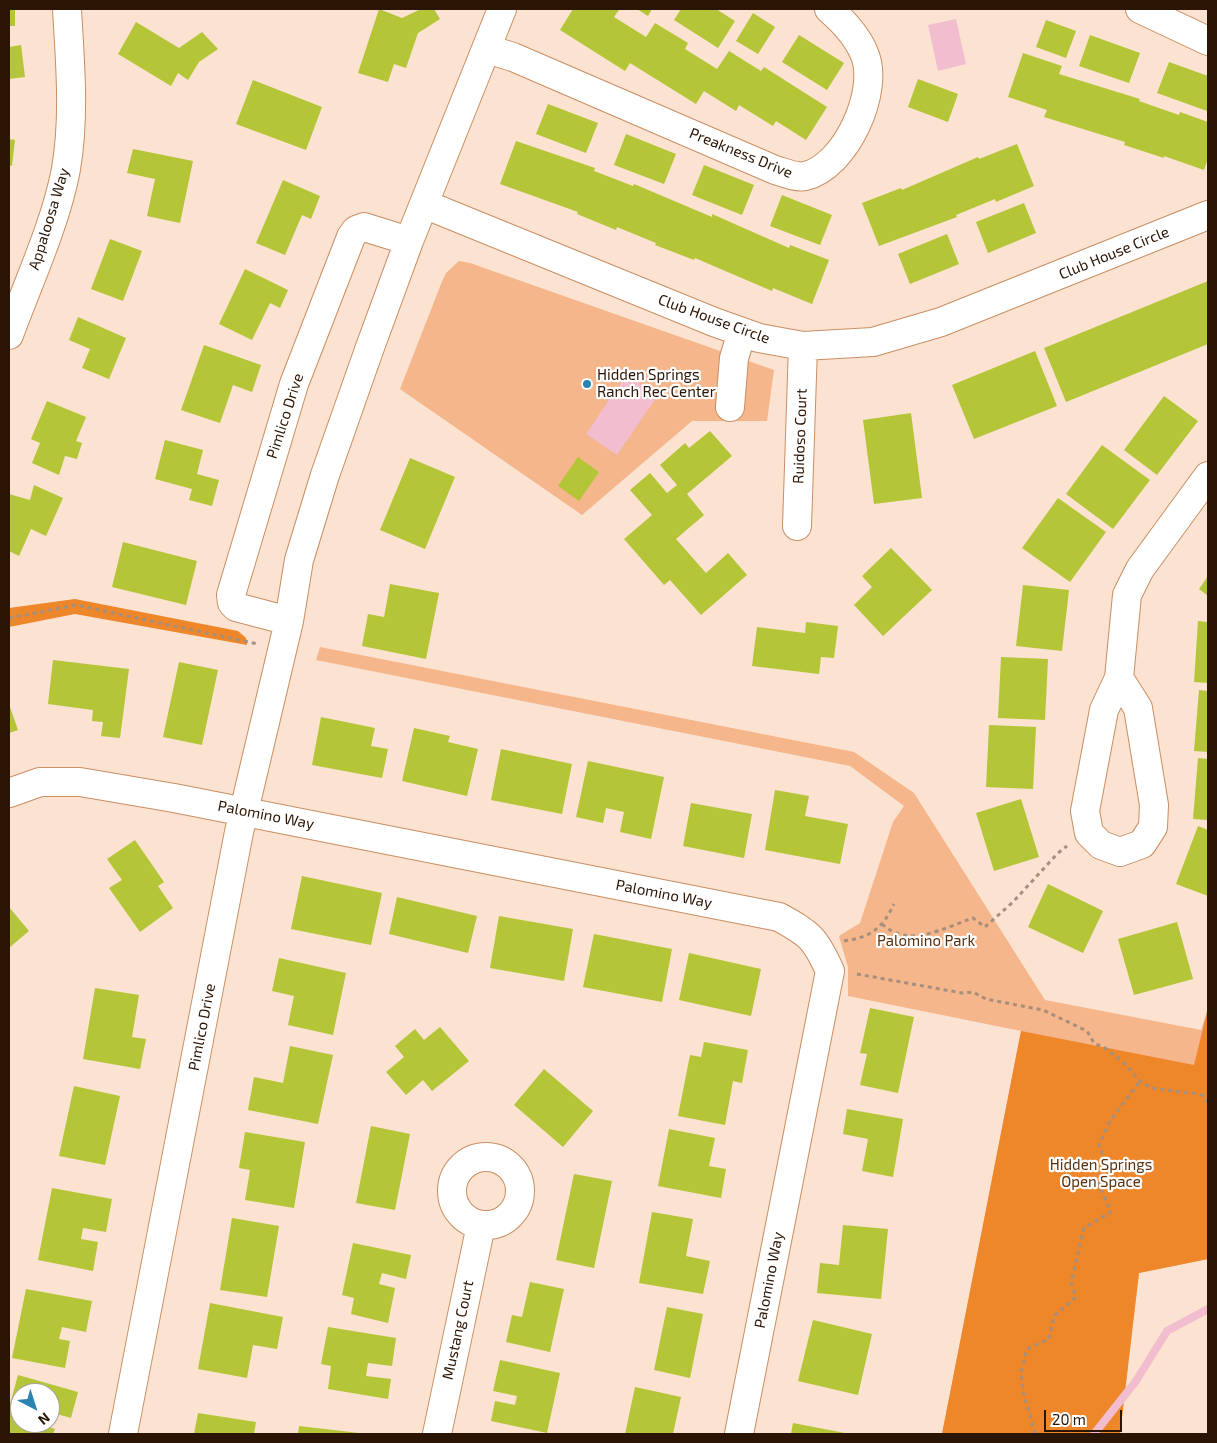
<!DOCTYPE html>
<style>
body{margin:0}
#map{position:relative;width:1217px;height:1443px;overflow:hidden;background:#fce2d0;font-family:"Exo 2",sans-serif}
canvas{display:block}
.frame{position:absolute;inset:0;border:10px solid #2a1403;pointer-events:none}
.north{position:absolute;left:10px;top:1383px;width:50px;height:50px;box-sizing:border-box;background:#fff;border:1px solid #aaa19a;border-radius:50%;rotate:140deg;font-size:14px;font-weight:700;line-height:20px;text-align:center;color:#2a1403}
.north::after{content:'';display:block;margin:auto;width:18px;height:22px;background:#2a83b1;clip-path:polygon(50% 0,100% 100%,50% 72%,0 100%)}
.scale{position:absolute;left:1044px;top:1410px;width:78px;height:22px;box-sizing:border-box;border:2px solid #2a1403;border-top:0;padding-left:6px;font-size:15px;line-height:18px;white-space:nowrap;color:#2a1403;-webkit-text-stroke:4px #fff;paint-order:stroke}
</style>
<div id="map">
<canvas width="1217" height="1443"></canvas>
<div class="frame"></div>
<div class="north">N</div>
<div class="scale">20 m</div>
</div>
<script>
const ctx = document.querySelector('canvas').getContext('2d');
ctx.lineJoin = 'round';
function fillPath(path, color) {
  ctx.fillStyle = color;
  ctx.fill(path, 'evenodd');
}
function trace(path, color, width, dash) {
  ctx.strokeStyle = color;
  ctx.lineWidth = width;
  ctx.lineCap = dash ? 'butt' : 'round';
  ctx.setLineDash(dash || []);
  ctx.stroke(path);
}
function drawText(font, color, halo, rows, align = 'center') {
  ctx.font = font + ' "Exo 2",sans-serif';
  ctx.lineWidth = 4.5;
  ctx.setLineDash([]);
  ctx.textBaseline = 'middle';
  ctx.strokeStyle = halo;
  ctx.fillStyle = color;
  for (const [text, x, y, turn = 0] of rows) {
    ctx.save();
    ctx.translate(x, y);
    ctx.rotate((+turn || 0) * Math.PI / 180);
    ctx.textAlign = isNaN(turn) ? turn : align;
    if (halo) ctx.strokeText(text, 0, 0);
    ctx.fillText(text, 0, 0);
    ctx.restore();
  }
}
fillPath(new Path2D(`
 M459 261 470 263 774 370 767 421H692L582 515 400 389 441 284 446 273Z
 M320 647 854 752 914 793 1045 1000 1201 1030 1208 1008V1259L1139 1273 1120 1434H942L1021 1031 848 996V967L839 936 860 923 893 822 904 806 850 766 316 660Z`), '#f4b68a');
fillPath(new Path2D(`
 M75 599 238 631 246 638 247 645 75 614 9 627V608Z
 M1208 1008V1259L1139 1273 1120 1434H942L1021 1031 1194 1065Z`), '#ee862a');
fillPath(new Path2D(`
 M956 19 966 64 938 71 928 25Z
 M626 375 658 395 617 455 586 434Z`), '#f1bdcf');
trace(new Path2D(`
 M1094 1434 1136 1381 1167 1331 1208 1309`), '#f1bdcf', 8);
fillPath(new Path2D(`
 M9 9H15V26H9Z
 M379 9 402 18 421 9H434L440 19 418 33 406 68 394 64 388 82 358 73Z
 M573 9H617L619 10 614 17 646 37 655 23 688 43 685 49 717 69 729 51 761 71 764 67 827 107 806 140 776 121 773 126 739 105 736 111 704 91 696 104 630 63 625 71 560 30Z
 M637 9H652L648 16Z
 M681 9H716L735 21 718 48 674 20Z
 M753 13 775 27 758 54 736 41Z
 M1046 20 1076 31 1066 58 1036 47Z
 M136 22 179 48 202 32 218 49 199 62 188 80 178 73 171 86 118 54Z
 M799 35 844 63 827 90 782 62Z
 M1090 35 1140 53 1129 83 1079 66Z
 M21 45 25 77 9 79V47Z
 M1023 53 1062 66 1059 74 1140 99 1139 101 1179 115 1180 112 1208 122V158L1204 170 1164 156V158L1124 145 1125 142 1044 117 1047 110 1008 97Z
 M1169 62 1208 76 1207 111 1157 93Z
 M918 79 958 94 948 122 908 107Z
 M253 80 322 107 306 150 236 124Z
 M548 104 598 123 586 153 536 134Z
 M626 134 676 154 664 184 614 165Z
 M9 139 15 140 12 166 9 165Z
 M516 141 595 168 594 171 633 186 634 184 712 217V214L789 248 790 245 829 260 812 304 773 288 772 291 695 258 694 260 655 245 656 243 617 227 616 230 577 214 578 212 500 184Z
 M1017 144 1034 186 996 202 995 199 956 215 957 217 879 246 862 203 901 188 902 190 978 157 979 159Z
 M133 149 193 161 180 223 147 216 155 179 127 173Z
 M704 165 754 185 742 215 692 195Z
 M283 180 320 196 311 219 302 215 285 255 256 243Z
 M782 195 832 215 820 245 770 226Z
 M1024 203 1036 233 988 253 976 222Z
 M947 234 959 264 910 284 898 254Z
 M110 239 142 251 123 301 91 289Z
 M245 269 288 290 280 308 270 303 252 340 219 324Z
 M1208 281V344L1066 402 1044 348Z
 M78 317 126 338 109 379 82 368 90 349 69 340Z
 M204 345 261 365 252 392 233 385 220 423 181 410Z
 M1035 351 1057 406 974 439 952 385Z
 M1164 396 1198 421 1157 475 1124 450Z
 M47 401 86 417 76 441 82 443 77 459 65 456 59 475 32 463 40 443 31 439Z
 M911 413 922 498 874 504 863 420Z
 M710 431 732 456 687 494 704 515 676 539 706 573 728 553 747 575 701 615 670 580 664 585 624 539 652 515 630 490 650 473 667 493 677 485 660 465 685 443 689 448Z
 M165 440 203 450 197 474 219 480 212 506 189 500 192 489 155 479Z
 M1102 445 1150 480 1113 529 1066 494Z
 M578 457 599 472 579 501 558 486Z
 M410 458 455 477 425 549 380 530Z
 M34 485 63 498 46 536 31 529 19 556 9 551V494L30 500Z
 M1058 498 1106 532 1070 582 1022 548Z
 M123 542 197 561 186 605 112 587Z
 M891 548 932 590 883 636 854 605 872 587 862 576Z
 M1208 576V596L1199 589Z
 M390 584 439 593 426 659 362 646 368 614 384 617Z
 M1023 585 1069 590 1062 651 1016 646Z
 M1198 621 1208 622V683L1194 682Z
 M806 622 838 626 834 658 821 657 819 674 752 666 757 627 805 633Z
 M1001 657 1048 659 1045 720 998 718Z
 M53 660 129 669 120 738 101 736 103 722 92 721 93 710 48 704Z
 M179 662 218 670 202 745 163 737Z
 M1199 690 1208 691V752L1194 751Z
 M9 704 18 730 9 733Z
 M321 717 375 728 371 746 388 749 382 778 312 765Z
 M989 725 1036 727 1033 789 986 787Z
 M414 728 450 736 448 742 478 749 467 796 402 781Z
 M501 749 572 764 562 814 491 800Z
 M1198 758 1208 759V820L1193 819Z
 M588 761 664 777 651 839 620 832 624 812 606 808 603 823 576 817Z
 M775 790 809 796 805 816 848 824 840 864 765 850Z
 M1021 799 1039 857 994 871 976 813Z
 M691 803 752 814 744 858 683 846Z
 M1198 826 1208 830V896L1176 884Z
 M135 840 164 882 158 886 173 908 140 932 109 888 122 880 107 859Z
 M302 876 382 893 371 945 291 929Z
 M1048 884 1103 911 1083 953 1028 927Z
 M397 897 477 916 468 953 389 934Z
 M9 907 29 931 9 948Z
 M499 916 573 929 564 981 490 968Z
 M1177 922 1193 979 1134 995 1118 939Z
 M594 934 672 949 662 1002 583 987Z
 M689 953 761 969 751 1016 679 1000Z
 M279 958 346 973 333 1035 288 1025 294 996 272 991Z
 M95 988 139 995 132 1037 146 1039 140 1069 83 1059Z
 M870 1008 914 1017 898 1093 860 1085 867 1054 860 1053Z
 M440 1027 469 1061 432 1091 423 1080 406 1095 386 1072 404 1057 395 1046 415 1029 424 1040Z
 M704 1042 748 1050 742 1083 733 1081 725 1125 678 1116 690 1055 701 1057Z
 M290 1046 333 1055 318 1124 248 1110 254 1077 283 1083Z
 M544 1069 593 1111 563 1147 514 1105Z
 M74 1086 120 1096 105 1165 59 1156Z
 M847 1109 903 1119 893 1177 862 1171 868 1139 843 1134Z
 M371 1126 410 1134 395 1210 356 1203Z
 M669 1129 715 1138 709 1166 726 1169 721 1198 658 1186Z
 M245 1132 305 1142 294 1208 245 1200 250 1170 239 1168Z
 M574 1174 612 1181 594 1268 556 1260Z
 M52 1188 112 1199 106 1232 83 1228 81 1239 98 1242 93 1271 38 1260Z
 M652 1212 693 1219 686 1256 710 1261 703 1294 639 1283Z
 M232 1218 279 1226 267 1297 220 1290Z
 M843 1225 888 1229 881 1299 817 1293 820 1263 839 1265Z
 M353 1243 411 1255 406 1279 382 1273 379 1284 395 1288 388 1323 351 1314 354 1298 342 1295Z
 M530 1282 564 1289 550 1352 506 1342 512 1315 522 1317Z
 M26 1289 92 1301 86 1332 62 1327 59 1339 70 1341 65 1368 12 1358Z
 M210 1303 283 1317 277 1349 253 1345 247 1378 198 1369Z
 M667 1307 703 1314 690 1378 654 1370Z
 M813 1320 872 1334 858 1395 798 1381Z
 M328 1327 396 1338 392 1366 368 1363 366 1376 391 1379 388 1399 328 1389 331 1366 321 1364Z
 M500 1360 560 1373 547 1433 491 1421 495 1401 515 1405 517 1396 493 1391Z
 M18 1375 78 1392 71 1418 50 1412V1393H20V1423H38L55 1429 53 1434H9V1408Z
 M635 1387 681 1397 673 1434H625Z
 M198 1413 256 1422 254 1434H194Z
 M793 1423 845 1433V1434H791Z
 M299 1426 359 1433V1434H298Z`), '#b4c538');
const minor = new Path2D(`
 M1140 9 1208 41
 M487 49 513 57 775 170C783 172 796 178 805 176 845 168 881 90 864 53 857 36 843 21 829 9
 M424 204 714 322 759 338 803 346 873 342 941 322 1208 215
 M9 335C28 283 56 223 66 169 75 116 70 62 67 9
 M730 407 734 358 742 332
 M797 526 803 346
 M289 621 236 607 232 603 231 595 294 384 351 237 356 230 364 227 409 241
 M1119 678 1138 708 1154 805 1153 827 1142 844 1120 852 1101 845 1089 833 1085 811 1104 710Z
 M1119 678 1127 595 1140 569 1208 476
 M9 793 40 782H80L174 798 779 917C810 934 815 938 830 971L739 1434
 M452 1191a34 34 0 1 1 68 0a34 34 0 1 1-68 0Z
 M123 1434 239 832 289 621 299 560 325 475 369 350 409 241 502 9
 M437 1434 481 1225`);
trace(minor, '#c98e63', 30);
trace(new Path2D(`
 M9 618 76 605 258 644
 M882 924C909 949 943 928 973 918L985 927 1013 902 1058 853 1067 846
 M844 941C871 937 882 929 894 904
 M857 974 962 993 973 992 986 999 1043 1010 1087 1031 1094 1043 1105 1048 1123 1062 1140 1081 1151 1088 1199 1094 1204 1096 1208 1103
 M1035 1434 1023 1391 1021 1372 1027 1349 1049 1339 1054 1316 1076 1297 1071 1283 1084 1228 1111 1212 1099 1184 1104 1157 1099 1145 1110 1121 1140 1081`), '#a78f7d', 3, [4, 4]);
trace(minor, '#fff', 28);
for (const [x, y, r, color] of [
 [587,384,5,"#2a83b1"]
]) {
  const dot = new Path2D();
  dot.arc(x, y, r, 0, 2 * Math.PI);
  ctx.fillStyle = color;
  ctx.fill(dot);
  trace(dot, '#fff', 2);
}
drawText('15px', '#2a1403', '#fff', [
 ["Preakness Drive",741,153,22],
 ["Appaloosa Way",49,219,-73],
 ["Club House Circle",1114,253,-22],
 ["Club House Circle",714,319,20],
 ["Pimlico Drive",285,416,-72],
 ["Ruidoso Court",800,436,-88],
 ["Palomino Way",266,815,11],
 ["Palomino Way",664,894,11],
 ["Pimlico Drive",202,1027,-79],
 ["Palomino Way",769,1280,-79],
 ["Mustang Court",458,1330,-78]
]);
drawText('15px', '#2a1403', '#fff', [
 ["Hidden Springs",597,375],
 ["Ranch Rec Center",597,392]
], 'left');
drawText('15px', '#5a300e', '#fff', [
 ["Palomino Park",926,941],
 ["Hidden Springs",1101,1165],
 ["Open Space",1101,1182]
]);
</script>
